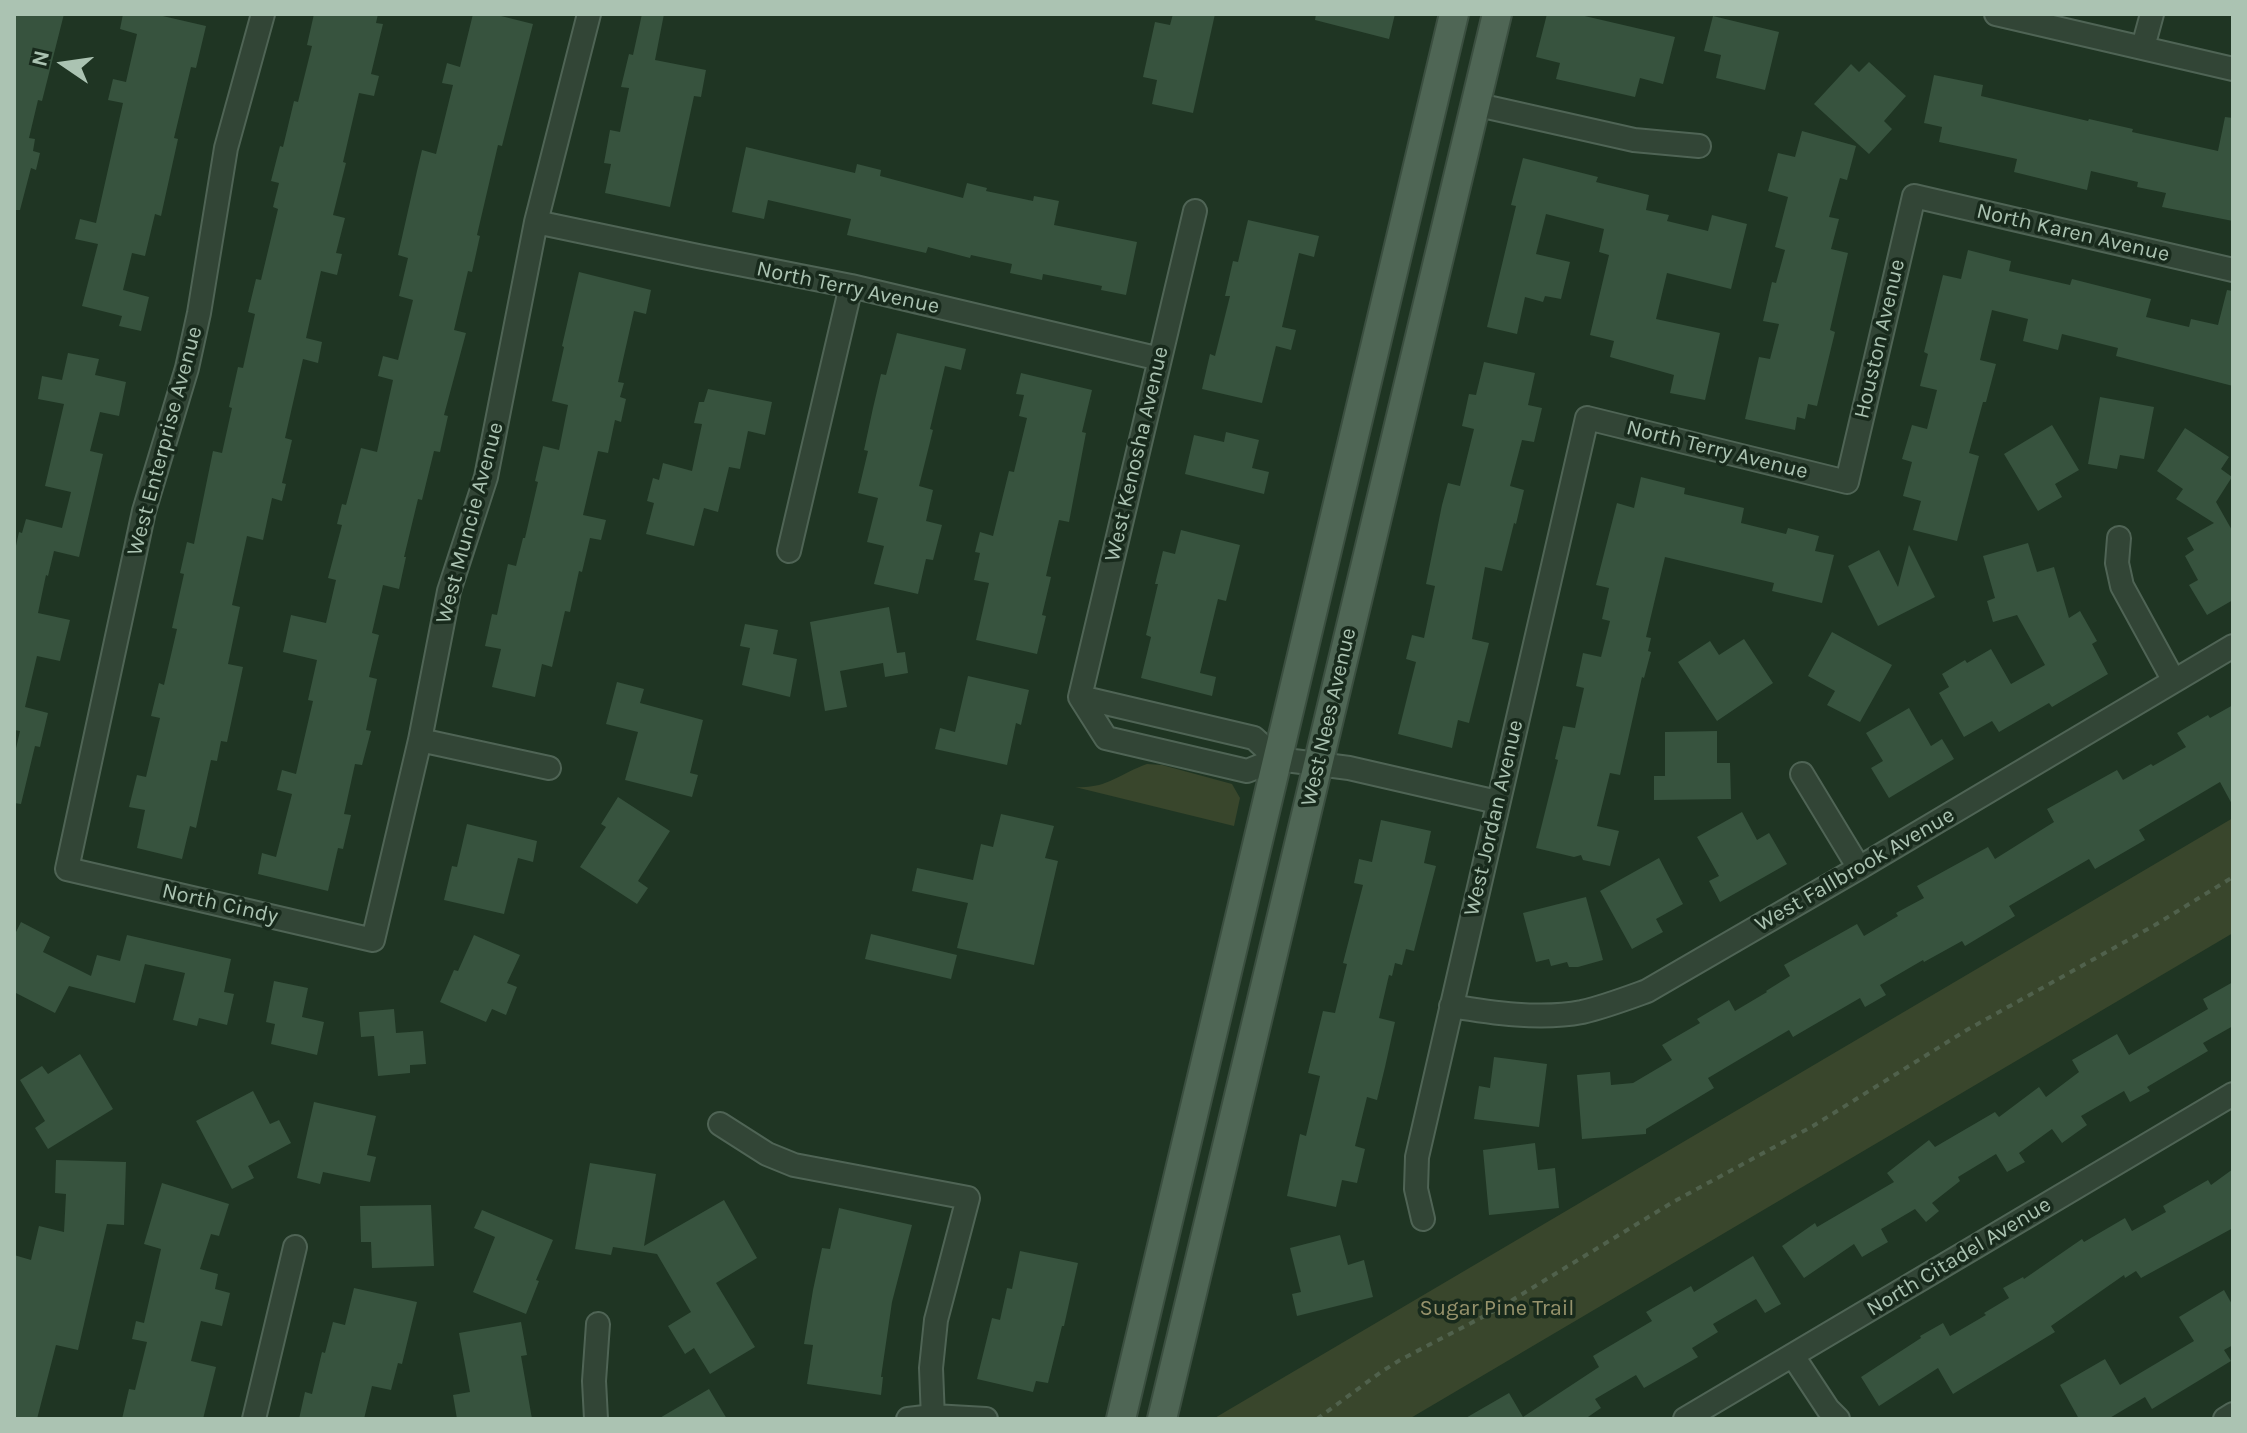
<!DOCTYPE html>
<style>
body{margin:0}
#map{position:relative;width:2247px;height:1433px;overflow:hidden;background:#1f3523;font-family:Karla,sans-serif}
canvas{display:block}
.frame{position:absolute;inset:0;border:16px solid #abc3b2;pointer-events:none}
.north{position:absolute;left:24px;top:24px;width:80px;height:80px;-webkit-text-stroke:6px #182a1c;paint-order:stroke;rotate:283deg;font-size:22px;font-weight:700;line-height:32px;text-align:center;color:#abc3b2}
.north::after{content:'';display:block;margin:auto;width:28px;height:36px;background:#abc3b2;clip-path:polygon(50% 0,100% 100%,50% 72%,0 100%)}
</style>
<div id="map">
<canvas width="2247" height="1433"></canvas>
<div class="frame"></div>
<div class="north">N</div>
</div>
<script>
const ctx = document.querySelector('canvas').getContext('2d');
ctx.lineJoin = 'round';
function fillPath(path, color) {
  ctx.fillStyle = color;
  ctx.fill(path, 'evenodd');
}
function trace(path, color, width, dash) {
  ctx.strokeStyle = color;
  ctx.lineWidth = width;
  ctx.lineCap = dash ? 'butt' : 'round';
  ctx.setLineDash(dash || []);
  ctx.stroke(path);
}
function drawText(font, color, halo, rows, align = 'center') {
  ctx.font = font + ' Karla,sans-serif';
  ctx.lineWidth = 7;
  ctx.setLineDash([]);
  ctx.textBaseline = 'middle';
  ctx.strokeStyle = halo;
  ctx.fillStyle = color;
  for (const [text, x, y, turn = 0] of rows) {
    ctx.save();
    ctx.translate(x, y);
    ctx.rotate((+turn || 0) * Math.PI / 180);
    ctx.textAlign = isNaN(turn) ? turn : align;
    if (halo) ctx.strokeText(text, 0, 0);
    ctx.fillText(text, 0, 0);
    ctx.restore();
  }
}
fillPath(new Path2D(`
 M1147 764 1162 765 1232 784 1240 798 1234 826 1075 787C1107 789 1119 774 1147 764Z
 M2233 818V933L1409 1419H1213Z`), '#39462c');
fillPath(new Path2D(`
 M14 14H64L42 101 38 100 29 138 35 139 33 151 40 153 36 170 31 168 20 210H14Z
 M123 14H154L206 26 196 68 191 67 174 138 178 139 161 216 155 214 145 256 132 253 123 290 149 297 141 331 119 326 122 316 82 306 98 244 75 239 80 219 96 223 123 103 108 100 113 79 126 82 137 34 120 29Z
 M314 14H378L376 23 383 24 371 74 379 76 374 96 359 93 343 162 346 163 333 215 345 218 336 253 342 254 337 275 321 271 306 338 322 342 318 363 303 359 285 438 292 440 282 483 286 484 282 501 272 498 263 540 247 536 232 605 240 607 228 664 243 667 227 742 221 741 217 761 211 760 196 828 190 826 182 859 137 848 145 810 129 807 137 775 146 777 160 718 151 716 159 683 164 685 177 629 172 628 184 574 180 573 187 542 194 544 213 451 222 453 232 408 229 407 238 367 243 368 255 314 248 312 256 279 261 280 278 209 273 207 279 183 271 181 280 146 283 147 294 101 298 102 312 46 307 45Z
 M473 14H493L533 24 502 146 498 145 477 235 480 236 472 272 468 271 454 330 466 333 444 415 448 416 440 452 434 451 422 500 418 499 404 557H406L399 589 383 585 372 633 379 635 369 677 377 679 366 730 371 731 362 765 355 764 344 814 351 815 343 849 338 848 328 891 258 874 262 853 276 857 292 794 277 790 282 770 296 774 313 701 308 700 317 660 283 652 291 615 326 623 336 580 328 578 342 525 337 524 342 504 346 505 361 448 377 452 393 380 378 376 383 356 398 360 413 300 399 296 408 258 398 255 417 171 422 150 436 154 453 85 442 83 447 63 460 67Z
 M642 14H664L655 60 706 70 701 97 694 96 670 207 605 193 611 164 604 163 610 130 620 132 629 88 621 87 629 54 633 55Z
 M1173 14H1215L1193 113 1152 104 1157 80 1143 77 1155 22 1170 25Z
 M1316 14H1395L1389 39 1315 20Z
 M1547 14H1576L1675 37 1663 84 1640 78 1635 97 1556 79 1560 63 1536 57Z
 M1713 16 1779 32 1765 90 1716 78 1721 55 1704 51Z
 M1869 62 1906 96 1884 121 1892 129 1869 154 1814 104 1851 64 1859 72Z
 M1934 75 1983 85 1981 96 2088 121 2089 119 2133 129 2132 132 2218 151 2225 117 2233 118V221L2162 207 2166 193 2137 187 2138 182 2091 171 2087 190 2014 172 2017 159 1939 142 1942 127 1924 123Z
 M1802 131 1856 146 1847 180 1840 178 1829 217 1839 219 1831 249 1848 253 1830 330 1835 332 1817 406 1808 404 1805 419 1797 417 1795 430 1745 419 1759 357 1770 359 1779 324 1763 321 1772 282 1776 283 1785 250 1775 247 1788 197 1768 191 1778 153 1795 157Z
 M746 147 855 173 857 164 881 170 880 176 963 198 967 183 987 188 986 191 1033 201 1034 196 1059 201 1054 225 1137 242 1126 295 1101 290 1102 286 1043 274 1042 280 1010 273 1012 264 971 255 970 258 928 247 926 253 847 235 851 219 768 200 764 219 732 212Z
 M1523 158 1598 177 1596 182 1649 195 1646 210 1669 215 1667 221 1708 231 1712 215 1747 224 1731 289 1667 273 1656 319 1720 333 1705 400 1670 393 1674 375 1610 357 1614 341 1590 335 1609 255 1599 252 1604 229 1546 214 1536 254 1570 262 1561 299 1545 296 1543 302 1525 297 1517 334 1487 327 1516 206 1511 205Z
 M1248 220 1319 236 1314 257 1299 253 1282 327 1296 330 1291 350 1276 346 1262 403 1202 389 1210 354 1215 356 1230 296H1225L1233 261 1238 262Z
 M1968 250 2011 261 2009 271 2070 285 2072 279 2151 299 2146 317 2189 327 2191 319 2218 325 2227 290 2233 291V386L2116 356 2118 348 2062 334 2058 350 2023 341 2028 319 1992 310 1980 360 1996 364 1986 402H1983L1969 453 1979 456 1957 541 1913 530 1921 501 1903 496 1912 462 1902 459 1912 425 1927 429 1937 390 1920 386 1928 354 1924 352 1943 275 1961 279Z
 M579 272 651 290 646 314 634 311 618 382 624 383 620 397 626 399 621 422 615 420 608 453 598 451 583 515 606 520 601 540 590 538 582 572 579 571 570 612 565 611 552 667 542 664 535 697 492 687 501 649 485 646 492 614 497 615 508 564 516 566 523 538H525L538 482 535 481 543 446 559 450 568 405 552 401 564 347 562 346Z
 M897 333 966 349 961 370 945 366 930 429 933 430 919 486 933 490 926 521 942 525 933 560 926 559 918 594 874 584 884 546 867 542 878 498 858 493 868 451 864 450 873 408 881 374 886 375Z
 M68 353 99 359 95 375 126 382 119 416 100 412 90 451 103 454 79 557 54 551 48 576 46 575 38 613 70 620 60 661 37 656 25 707 48 713 40 747 35 746 21 804 14 803V757L20 731 14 730V555L19 532 22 533 26 519 62 528 71 492 45 486 64 404 38 399 42 376 62 380Z
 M1484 362 1535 373 1528 405 1542 408 1534 442 1522 440 1510 486 1524 490 1516 524 1514 523 1502 571 1485 567 1472 639 1489 643 1469 723 1458 720 1452 748 1398 734 1416 662 1406 659 1412 635 1424 638 1435 586 1426 584 1442 505 1448 483 1460 486 1474 429 1462 426 1469 394 1476 395Z
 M1021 373 1092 390 1082 432 1086 433 1069 522 1059 520 1046 576 1051 577 1042 615 1046 616 1037 654 976 640 989 583 974 580 980 553 975 552 980 532 993 536 1009 471 1014 472 1027 418 1019 416 1024 395 1016 394Z
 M708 389 772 402 765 435 748 431 740 469 729 467 718 512 704 508 694 546 646 534 654 503 647 501 653 478 659 480 663 463 692 471 702 424 694 423 699 402H704Z
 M2100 397 2154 407 2144 459 2120 455 2117 469 2088 464Z
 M2052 425 2079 470 2055 484 2062 497 2038 511 2004 454Z
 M2185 428 2229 457 2221 469 2232 477 2216 502 2233 532V600L2207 615 2189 585 2198 580 2185 556 2194 550 2187 538 2214 523 2176 499 2183 489 2157 471Z
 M1226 432 1259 440 1252 468 1269 472 1264 494 1185 474 1194 435 1224 442Z
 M1641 477 1685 488 1684 494 1744 508 1741 523 1786 534 1788 528 1819 536 1815 551 1834 555 1822 603 1772 591 1774 583 1665 557 1646 637 1651 638 1648 651 1651 652 1644 678 1642 677 1620 775 1610 773 1597 826 1619 831 1610 866 1583 860 1581 855 1574 857 1536 848 1558 760 1555 759 1563 726 1575 728 1584 688 1576 686 1583 653 1601 657 1610 621 1602 619 1609 588 1596 585 1617 503 1634 508Z
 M1181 530 1240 545 1226 601 1218 599 1200 673 1216 677 1212 696 1141 678 1151 637 1146 635 1158 584H1155L1163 551 1175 554Z
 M2028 543 2037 572 2054 567 2069 618 2080 611 2097 641 2092 644 2108 674 2052 707 2049 703 1999 732 1992 721 1964 737 1939 693 1949 687 1942 674 1965 660 1967 663 1991 649 2011 684 2045 665 2017 615 1993 622 1987 601 1995 598 1983 556Z
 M1909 545 1935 597 1878 626 1848 566 1879 550 1898 587Z
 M889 607 897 653 905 652 908 673 885 677 883 663 840 671 847 707 825 711 810 622Z
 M745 624 778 630 773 654 797 659 790 697 742 685 750 648 740 646Z
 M1832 632 1892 665 1860 722 1827 705 1835 691 1808 676Z
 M1744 639 1773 683 1717 721 1678 662 1710 641 1719 655Z
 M968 676 1029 690 1021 725 1016 723 1007 765 935 749 940 728 955 732Z
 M617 682 644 689 640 703 703 720 690 773 698 775 692 797 625 780 638 732 606 724Z
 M2233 705V806L2220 782 2139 830 2145 840 2095 869 2089 859 2009 906 2015 916 1965 946 1962 941 1924 962 1923 960 1880 985 1886 995 1865 1007 1860 998 1793 1037 1789 1030 1708 1078 1714 1088 1646 1129V1134L1582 1139 1577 1075 1610 1072 1611 1085 1633 1083 1672 1060 1662 1045 1700 1023 1697 1019 1729 1000 1735 1011 1767 992 1766 991 1790 976 1784 965 1857 924 1864 936 1898 916 1896 913 1924 898 1917 886 1988 847 1995 859 2054 822 2047 809 2117 770 2123 780 2151 764 2153 766 2186 747 2177 733 2208 715 2210 718Z
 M1909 708 1931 746 1942 739 1954 759 1889 798 1871 768 1883 761 1866 733Z
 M1717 731V763H1730L1731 799 1654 800V776H1665V732Z
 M618 797 670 831 638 881 648 888 637 904 580 867 606 827 601 824Z
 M1742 812 1757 840 1769 833 1787 864 1720 902 1709 881 1719 876 1697 837Z
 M1001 814 1054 826 1045 858 1058 861 1034 965 957 948 968 903 912 891 917 868 973 880 981 844 993 847Z
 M1381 820 1431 831 1424 863 1436 866 1414 951 1406 949 1402 965 1395 963 1392 976 1389 975 1379 1018 1395 1022 1385 1067 1377 1100 1367 1097 1355 1146 1365 1149 1357 1183 1342 1180 1336 1207 1287 1196 1300 1134 1306 1136 1320 1076 1308 1073 1323 1011 1335 1013 1347 964 1343 963 1363 885 1354 883 1359 859 1372 862Z
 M467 824 537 841 533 862 518 858 504 914 444 900 452 866 457 867Z
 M1659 858 1683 904 1656 919 1663 932 1632 949 1600 891Z
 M1586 897 1603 960 1578 967H1569L1567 962 1551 966 1549 959 1536 962 1523 913Z
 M21 922 50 937 43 952 91 976 97 955 120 961 127 935 231 959 224 992 234 994 227 1025 199 1018 197 1026 173 1020 185 973 145 964 135 1003 69 986 55 1013 14 992V936Z
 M871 934 957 955 951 979 865 959Z
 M474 935 520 955 507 983 517 987 506 1015 492 1009 486 1022 440 1002 454 970 458 971Z
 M274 981 308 988 302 1017 324 1022 317 1055 271 1044 275 1024 266 1022Z
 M2233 982V1026L2203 1043 2208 1051 2147 1087 2150 1091 2130 1102 2124 1091 2081 1116 2087 1125 2062 1143 2052 1129 2019 1153 2025 1162 2007 1172 1996 1154 1958 1177 1960 1181 1932 1203 1939 1211 1926 1222 1915 1209 1881 1229 1888 1242 1862 1257 1854 1244 1804 1278 1782 1246 1815 1223 1817 1227 1894 1182 1887 1173 1929 1140 1935 1147 1995 1112 1999 1117 2039 1087 2046 1097 2079 1072 2072 1060 2117 1034 2129 1055 2208 1009 2203 999Z
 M394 1009 396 1033 423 1031 426 1064 410 1065V1073L378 1076 374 1036 361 1037 359 1012Z
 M80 1054 113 1109 48 1149 35 1128 45 1121 20 1080 42 1066 48 1074Z
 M1494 1057 1547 1064 1539 1127 1474 1119 1479 1086 1490 1088Z
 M253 1091 270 1124 279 1120 291 1143 248 1166 254 1178 232 1189 196 1121Z
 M314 1102 376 1116 367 1155 376 1157 370 1182 323 1172 320 1184 297 1178Z
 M1535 1143 1538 1170 1555 1168 1559 1208 1489 1215 1483 1150Z
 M56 1160 126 1162 124 1225 107 1224 78 1350 56 1345 37 1419H14V1255L31 1260 39 1226 64 1232 66 1194 55 1193Z
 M590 1163 656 1174 644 1246 724 1200 757 1258 716 1283 755 1347 710 1374 694 1348 685 1354 668 1326 691 1312 657 1254 613 1247 611 1255 575 1249Z
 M2233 1169V1228L2141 1278 2136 1271 2125 1278 2124 1275 2051 1326 2055 1332 1953 1394 1938 1368 1879 1406 1861 1377 1921 1338 1920 1336 1943 1323 1950 1336 1986 1315 1984 1313 2009 1298 2003 1288 2023 1277 2024 1279 2082 1239 2084 1242 2125 1218 2132 1231 2166 1212 2163 1206 2208 1180 2211 1185Z
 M162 1183 229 1204 219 1236 211 1234 200 1269 218 1274 215 1289 230 1293 222 1326 201 1321 191 1361 216 1367 203 1419H122L129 1389 135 1390 147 1342 132 1339 136 1321 144 1323 161 1249 144 1244Z
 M431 1205 434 1266 372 1268 371 1242H361L360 1206Z
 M839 1208 912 1225 892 1302 881 1377H883L881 1395 807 1384 813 1345 804 1344 813 1290 822 1248 830 1249Z
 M482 1210 553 1240 536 1280 539 1281 526 1314 473 1292 495 1237 474 1228Z
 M1340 1235 1348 1265 1364 1260 1373 1297 1297 1316 1292 1294 1301 1292 1290 1248Z
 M1020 1251 1078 1263 1064 1326H1062L1048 1383 1036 1381 1033 1392 977 1379 992 1318 1000 1320 1007 1288 1012 1289Z
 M1753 1256 1781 1304 1765 1313 1756 1299 1713 1324 1718 1332 1692 1348 1698 1357 1679 1368 1644 1388 1636 1375 1595 1399 1601 1408 1585 1419H1464L1509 1393 1523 1417 1599 1367 1593 1356 1652 1321 1646 1312 1691 1286 1694 1292Z
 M354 1288 417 1302 402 1364 398 1363 391 1390 372 1386 364 1419H299L305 1392 312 1394 322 1352 325 1353 333 1322 345 1325Z
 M2224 1290 2233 1306V1345L2224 1350 2231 1361 2152 1409 2145 1397 2108 1419H2079L2060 1385 2105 1359 2120 1385 2194 1341 2179 1317Z
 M521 1322 527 1355 521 1356 532 1419H457L453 1395 470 1392 459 1333Z
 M709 1389 727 1419H658Z`), '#37533e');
const minor = new Path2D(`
 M263 14 226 148 199 313 187 368 144 511 67 869 373 940 420 740 449 591 486 477 536 222 589 14
 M1996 14 2233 69
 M2143 47 2152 14
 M1474 104 1634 140 1699 146
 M536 222 698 256 851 286 1160 359
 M2119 538 2117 563 2122 586 2174 681
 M789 551 851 286
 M1080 697 1195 211
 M1080 697 1106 738 1247 771 1277 759 1318 764 1349 768 1497 802
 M1080 697 1254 738 1277 759
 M420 740 549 768
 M1802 774 1859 868
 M1451 1006C1492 1013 1541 1020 1582 1012 1604 1007 1625 999 1647 991L1859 868 2233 646
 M720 1124 767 1154 794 1165 968 1198 936 1320 931 1368 933 1419
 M1423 1219 1416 1189 1417 1157 1587 418 1847 482 1914 196 2233 270
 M1793 1356 1828 1409 1838 1419
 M254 1419 295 1247
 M596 1419 594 1381 598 1324
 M908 1419 933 1416 986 1419
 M1685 1419 2233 1094
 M2225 1419 2233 1414`);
const major = new Path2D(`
 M1121 1419 1454 14
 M1162 1419 1497 14`);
trace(minor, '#4f6455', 26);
trace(major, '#3b4f40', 32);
trace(new Path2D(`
 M1317 1419 1381 1372 1400 1360 1496 1310 1673 1202 1813 1126 1965 1031 2155 925 2233 877`), '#50614c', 4, [6, 6]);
trace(minor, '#324536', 22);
trace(major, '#4f6655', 28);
drawText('22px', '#abc3b2', '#182a1c', [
 ["North Karen Avenue",2073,233,13],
 ["North Terry Avenue",848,288,12],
 ["Houston Avenue",1880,339,-77],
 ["West Enterprise Avenue",165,441,-75],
 ["North Terry Avenue",1717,450,14],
 ["West Kenosha Avenue",1137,454,-77],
 ["West Muncie Avenue",470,523,-75],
 ["West Nees Avenue",1329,717,-77],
 ["West Jordan Avenue",1494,818,-77],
 ["West Fallbrook Avenue",1855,870,-30],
 ["North Cindy",220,904,13],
 ["North Citadel Avenue",1959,1257,-31]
]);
drawText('22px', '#97936c', '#182a1c', [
 ["Sugar Pine Trail",1497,1309]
]);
</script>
